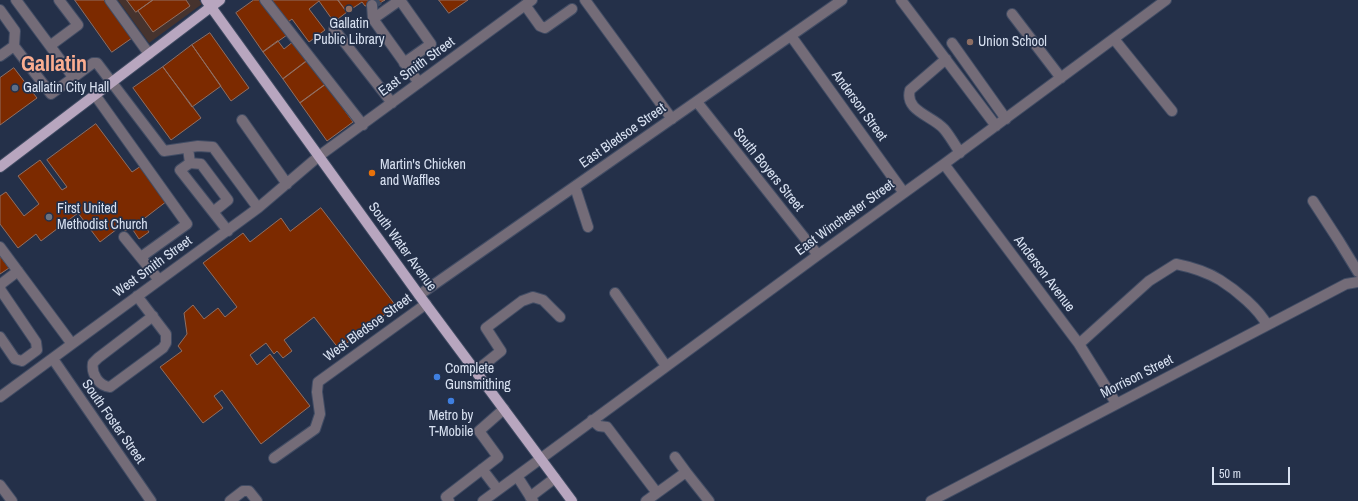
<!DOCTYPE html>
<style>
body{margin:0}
#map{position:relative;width:1358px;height:501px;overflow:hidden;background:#243049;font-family:"Archivo Narrow",sans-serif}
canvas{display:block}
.scale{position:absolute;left:1212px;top:467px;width:78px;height:18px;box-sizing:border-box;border:2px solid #d8e1f1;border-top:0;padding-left:5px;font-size:12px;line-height:14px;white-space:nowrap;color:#d8e1f1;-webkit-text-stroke:3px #243049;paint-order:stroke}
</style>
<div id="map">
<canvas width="1358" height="501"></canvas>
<div class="scale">50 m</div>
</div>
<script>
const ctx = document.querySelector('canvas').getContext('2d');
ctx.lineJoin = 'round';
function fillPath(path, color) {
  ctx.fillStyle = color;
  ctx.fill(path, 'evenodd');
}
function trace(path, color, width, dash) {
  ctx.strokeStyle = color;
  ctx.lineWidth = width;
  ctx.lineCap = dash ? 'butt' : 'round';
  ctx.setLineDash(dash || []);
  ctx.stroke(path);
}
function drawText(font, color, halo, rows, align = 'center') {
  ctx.font = font + ' "Archivo Narrow",sans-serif';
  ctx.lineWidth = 3.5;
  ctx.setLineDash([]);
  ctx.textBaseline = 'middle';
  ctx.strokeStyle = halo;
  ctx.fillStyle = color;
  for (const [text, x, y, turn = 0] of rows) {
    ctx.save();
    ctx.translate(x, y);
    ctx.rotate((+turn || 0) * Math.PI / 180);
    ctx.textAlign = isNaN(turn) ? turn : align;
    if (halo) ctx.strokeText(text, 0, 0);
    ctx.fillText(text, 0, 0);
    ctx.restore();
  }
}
fillPath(new Path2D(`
 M118 0H199L202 4 149 43Z`), '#46332e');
const building = new Path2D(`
 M75 0H104L132 38 112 52Z
 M127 0H153L136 12Z
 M153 0H186L190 6 153 32 138 11Z
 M254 0H262L287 35 263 52 236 13Z
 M272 0H338L347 12 334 22 319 1 309 9 325 30 309 42 292 19 288 22Z
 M338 0H385L378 4 365 6 362 2 347 12Z
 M439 0H468L449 13Z
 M210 33 249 88 231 101 192 45Z
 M278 41 284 49 294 41 308 60 283 79 263 52Z
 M192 45 221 86 192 107 163 67Z
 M308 60 326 84 300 103 283 79Z
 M163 67 201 118 171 140 133 88Z
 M14 68 37 98 0 125V78Z
 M326 84 353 122 327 141 300 103Z
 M96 124 132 172 141 166 167 201 141 221 149 232 139 239 131 227 125 231 121 226 100 242 78 213 41 241 36 234 18 248 0 224V196L6 192 24 216 39 204 18 176 40 160 62 190 67 187 47 160Z
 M321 208 396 306 339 349 314 317 284 340 292 351 283 358 277 351 274 354 266 343 250 355 257 365 270 354 310 406 261 444 222 390 214 396 223 408 203 423 160 367 182 351 178 346 187 334 184 313 193 305 204 319 218 308 225 317 237 307 203 263 243 233 250 242 281 218 290 231Z
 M0 256 9 268 0 274Z`);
fillPath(building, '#7c2a00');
trace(building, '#916f62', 1);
trace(new Path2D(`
 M372 5 379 0`), '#3f4b62', 10, [10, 5]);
const minor = new Path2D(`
 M16 0 73 77
 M110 0 149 54
 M265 0 363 125
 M400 0 373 19 419 83
 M400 0 431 44 404 63
 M585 0 672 119
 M901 0 996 126
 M372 5 373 19
 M525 5 540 26 545 28 572 9
 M0 10 15 31 14 46 51 94 93 63H97L164 151 198 146 213 147 258 208
 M1012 14 1061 78
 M334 29 392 103
 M791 36 904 193
 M1114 39 1172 111
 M952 43 1006 119
 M51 45 78 25 59 0
 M0 56 14 46
 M946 59 910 90C904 111 933 116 944 129 950 136 955 145 960 153
 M95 95 187 224 141 257
 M697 102 818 255
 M242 120 287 184
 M188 148 190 163 180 170 228 231
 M190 163 201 164 228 200 213 212
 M944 164 1079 344 1116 403
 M575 187 588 227
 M1313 201 1339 241 1358 272
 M124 237 159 280
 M0 247 72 344
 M615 293 666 366
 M419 295 842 0
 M137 296 166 334V343L163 348 110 387C99 386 91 374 93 363L98 358 153 316
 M0 337 15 359 22 361 37 350 36 342 0 289 1 284 18 271
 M1079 344 1149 281 1176 264C1191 267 1207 272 1220 280 1236 290 1259 309 1267 325
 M53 359 151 501
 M476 371 501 351 486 328 522 301 533 297 543 300 560 317
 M0 397 72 344 258 208 319 156 532 0
 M592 420 599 426 607 427 657 493 646 501
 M274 458 315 429 320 414 317 392 318 382 426 304
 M482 469 498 490
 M686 472 709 501
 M517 476 533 501
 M0 485 12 501
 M657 493 686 472 675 457
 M530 497 555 478
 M230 501 243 491H249L257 501
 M449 501 446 497 498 457 479 431 504 409
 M483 501 818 255 944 164 1166 0
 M931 501 1346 284 1358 282`);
const major = new Path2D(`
 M206 0 419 295 572 501
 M0 167 220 0`);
trace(minor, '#414c64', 12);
trace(major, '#414c64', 12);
trace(minor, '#746c78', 10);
trace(major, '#b8a6bf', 10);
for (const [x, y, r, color] of [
 [349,9,4,"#8d6e63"],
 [970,42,4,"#8d6e63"],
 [15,88,4,"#5c6f8a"],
 [372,173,4,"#e8710a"],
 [49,217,4,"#6b7280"],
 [437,377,4,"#3f7fe0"],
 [451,401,4,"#3f7fe0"]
]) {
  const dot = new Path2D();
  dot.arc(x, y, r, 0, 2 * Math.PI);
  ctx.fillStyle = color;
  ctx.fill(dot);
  trace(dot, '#243049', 1.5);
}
drawText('14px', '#d8e1f1', '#243049', [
 ["Gallatin",349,24,"center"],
 ["Public Library",349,40,"center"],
 ["Union School",978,42],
 ["Gallatin City Hall",23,88],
 ["Martin's Chicken",380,165],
 ["and Waffles",380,181],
 ["First United",57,209],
 ["Methodist Church",57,225],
 ["Complete",445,369],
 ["Gunsmithing",445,385],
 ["Metro by",451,416,"center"],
 ["T-Mobile",451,432,"center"]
], 'left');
drawText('14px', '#d8e1f1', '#243049', [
 ["East Smith Street",417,67,-36],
 ["Anderson Street",859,106,54],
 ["East Bledsoe Street",623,136,-35],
 ["South Boyers Street",768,170,51],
 ["East Winchester Street",845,218,-36],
 ["South Water Avenue",402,247,54],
 ["West Smith Street",153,267,-36],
 ["Anderson Avenue",1044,274,53],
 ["West Bledsoe Street",368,328,-36],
 ["Morrison Street",1137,377,-27],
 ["South Foster Street",113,422,55]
]);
drawText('bold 22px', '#fbad90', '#243049', [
 ["Gallatin",54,65]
]);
</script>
